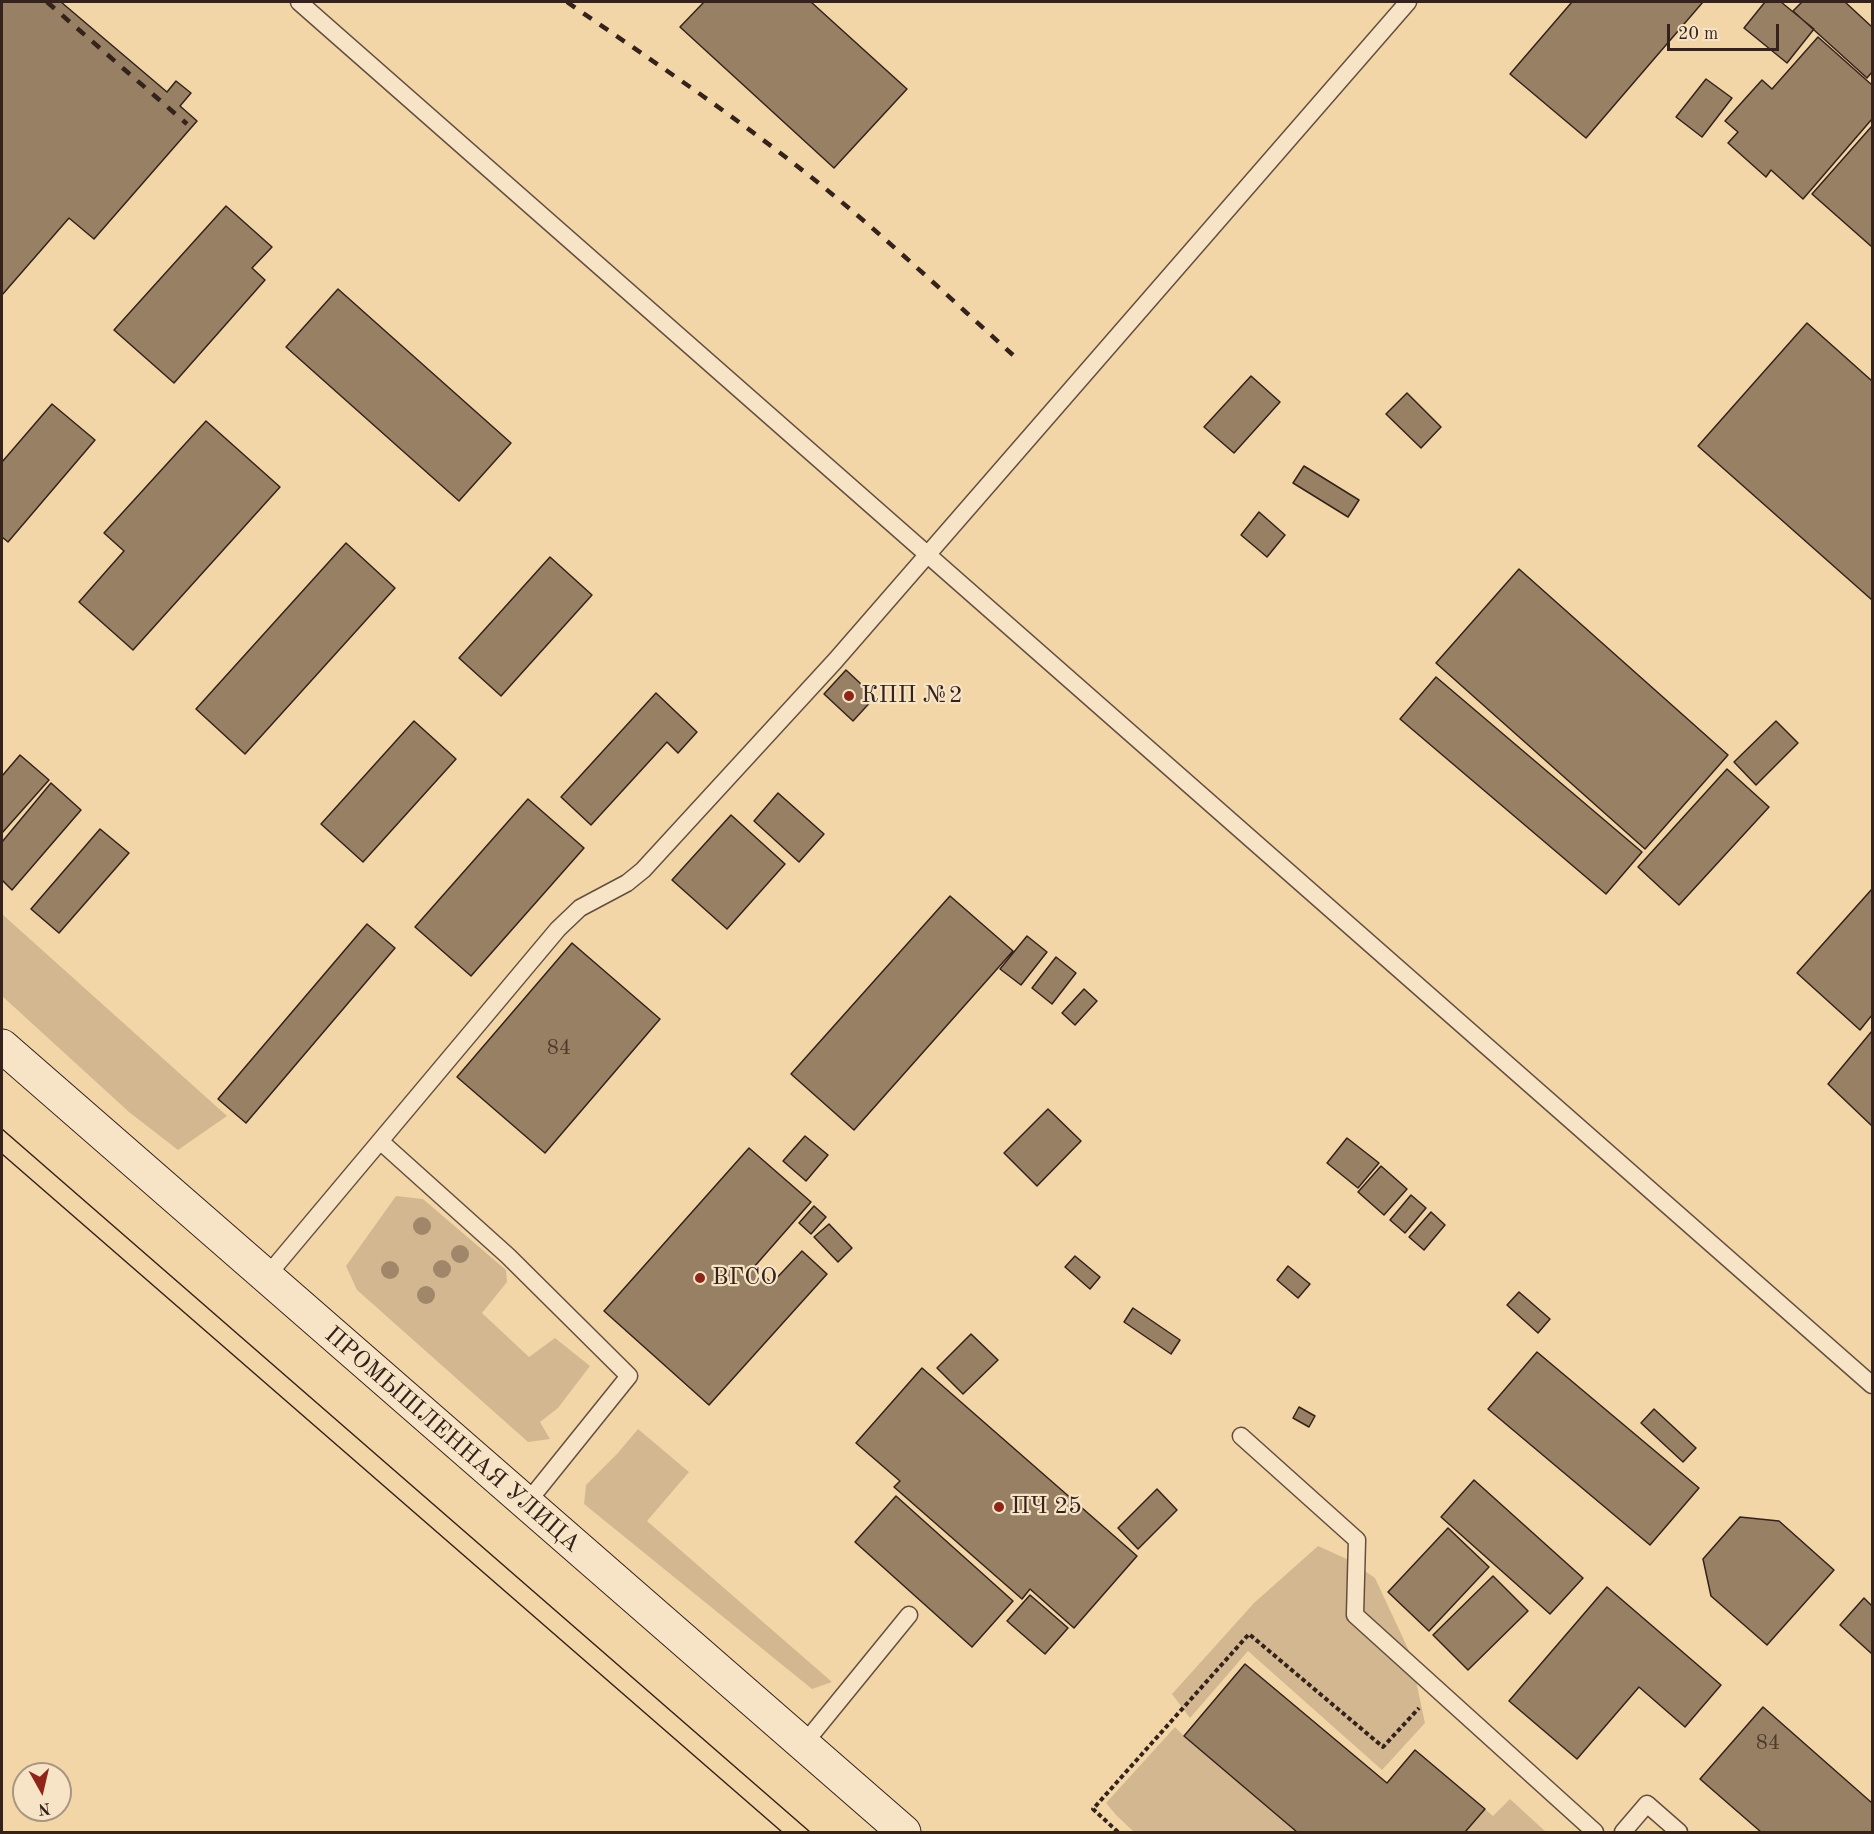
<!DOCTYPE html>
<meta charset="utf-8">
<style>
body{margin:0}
#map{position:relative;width:1874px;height:1834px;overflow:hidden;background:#f3d6a8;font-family:"Old Standard TT",serif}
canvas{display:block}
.frame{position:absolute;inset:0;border:3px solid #34221b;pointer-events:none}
.north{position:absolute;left:12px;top:1762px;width:60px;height:60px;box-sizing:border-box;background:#f7e4c6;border:2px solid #a99682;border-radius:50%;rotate:172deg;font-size:16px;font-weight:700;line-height:24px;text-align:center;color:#34221b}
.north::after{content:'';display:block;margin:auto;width:21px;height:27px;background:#8f2418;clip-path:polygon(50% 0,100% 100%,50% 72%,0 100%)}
.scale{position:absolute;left:1667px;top:24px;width:112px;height:27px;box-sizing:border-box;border:3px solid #34221b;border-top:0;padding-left:8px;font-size:18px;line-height:21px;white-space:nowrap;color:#34221b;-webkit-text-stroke:4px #f7e4c6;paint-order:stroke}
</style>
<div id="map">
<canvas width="1874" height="1834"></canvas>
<div class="frame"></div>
<div class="north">N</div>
<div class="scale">20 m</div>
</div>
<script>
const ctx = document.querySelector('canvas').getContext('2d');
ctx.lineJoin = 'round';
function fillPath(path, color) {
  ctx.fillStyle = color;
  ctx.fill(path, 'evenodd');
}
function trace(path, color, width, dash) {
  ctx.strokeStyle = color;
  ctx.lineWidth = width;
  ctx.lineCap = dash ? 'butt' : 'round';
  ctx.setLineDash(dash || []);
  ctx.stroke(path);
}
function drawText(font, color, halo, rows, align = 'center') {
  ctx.font = font + ' "Old Standard TT",serif';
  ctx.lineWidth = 4.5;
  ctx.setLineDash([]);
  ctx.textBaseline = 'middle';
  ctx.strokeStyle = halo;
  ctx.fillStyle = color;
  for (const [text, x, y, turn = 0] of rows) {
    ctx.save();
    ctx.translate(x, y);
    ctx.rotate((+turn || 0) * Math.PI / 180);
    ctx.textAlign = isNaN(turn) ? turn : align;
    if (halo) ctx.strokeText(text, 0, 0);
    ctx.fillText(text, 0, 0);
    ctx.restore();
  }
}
fillPath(new Path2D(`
 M2 914 227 1116 178 1150 129 1112 2 996Z
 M396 1196 423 1199 506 1270 507 1282 482 1313 529 1357 555 1338 590 1366 558 1408 540 1422 550 1439 528 1442 357 1290 346 1266Z
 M638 1429 689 1472 647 1521 832 1682 812 1689 584 1504 586 1485 617 1454Z
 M1318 1546 1349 1560 1375 1578 1410 1653 1425 1723 1382 1770 1248 1651 1190 1718 1172 1694 1254 1603Z
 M1175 1727 1184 1736 1297 1832H1134L1116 1815 1106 1803Z
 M1510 1799 1546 1832H1465L1485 1809 1493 1816Z`), '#d3b790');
const building = new Path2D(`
 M2 2H61L167 92 176 81 191 93 180 106 197 121 94 239 69 218 2 295Z
 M704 2H811L907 89 834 168 680 27Z
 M1572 2H1703L1586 138 1510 74Z
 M1765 2H1781L1814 29 1787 63 1744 28Z
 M1802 2H1845L1872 27V72L1867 78 1793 11Z
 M1818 37 1872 85V119L1803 199 1771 170 1766 177 1728 143 1738 132 1725 121 1762 80 1772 89Z
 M1706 79 1732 98 1702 137 1676 117Z
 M1872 126V247L1812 194Z
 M226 206 272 247 252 268 265 280 174 383 114 330Z
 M338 289 511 443 459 501 286 347Z
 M1807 323 1872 381V600L1698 446Z
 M1251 376 1280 402 1234 453 1204 427Z
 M1407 393 1441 427 1421 448 1386 414Z
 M52 404 95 440 8 542 2 537V462Z
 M206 421 280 487 133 650 79 602 124 551 104 533Z
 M1304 466 1359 500 1348 517 1293 483Z
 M1259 512 1285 535 1267 557 1241 535Z
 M346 543 395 588 245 754 196 709Z
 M550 557 592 595 501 696 459 658Z
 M1519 569 1728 755 1645 849 1436 663Z
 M846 670 875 697 853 721 824 694Z
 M1436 677 1642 852 1606 894 1400 719Z
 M656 693 697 732 678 753 667 742 591 825 561 797Z
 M414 721 456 759 363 862 321 824Z
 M1776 721 1798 743 1756 785 1734 762Z
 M20 755 49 780 2 833V776Z
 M1727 769 1769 807 1679 905 1638 867Z
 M51 783 81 810 12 890 2 880V842Z
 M778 793 824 834 799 862 754 821Z
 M528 799 584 848 471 976 415 927Z
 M731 815 785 864 727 929 672 880Z
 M100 829 129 853 59 933 31 909Z
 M1872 889V1015L1860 1030 1797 973Z
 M950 896 1013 951 854 1130 791 1074Z
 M367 924 395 948 246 1123 218 1099Z
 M1027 936 1047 952 1021 985 1000 969Z
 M572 943 660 1019 545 1153 457 1077Z
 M1056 957 1076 973 1052 1004 1032 988Z
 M1084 989 1097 1001 1075 1025 1062 1013Z
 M1872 1031V1126L1828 1084Z
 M1048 1109 1081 1141 1037 1186 1004 1153Z
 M805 1136 828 1155 806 1181 783 1161Z
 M1347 1138 1379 1163 1358 1188 1327 1163Z
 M749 1148 811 1202 754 1267 772 1283 802 1251 827 1274 709 1405 604 1311Z
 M1381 1166 1407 1189 1384 1215 1358 1192Z
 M1411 1195 1426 1208 1405 1233 1390 1220Z
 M814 1206 826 1217 811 1234 799 1223Z
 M1431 1212 1445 1225 1424 1250 1409 1237Z
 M829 1224 852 1248 838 1262 814 1237Z
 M1075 1256 1100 1277 1090 1289 1065 1267Z
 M1288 1266 1310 1284 1298 1298 1277 1280Z
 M1519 1292 1550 1319 1538 1333 1507 1305Z
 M1133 1308 1180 1340 1171 1354 1124 1322Z
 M971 1334 998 1360 963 1394 937 1368Z
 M1537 1352 1699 1488 1650 1545 1488 1409Z
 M922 1368 1137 1556 1074 1628 1030 1589 1022 1599 894 1487 900 1481 856 1443Z
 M1299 1407 1315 1416 1309 1427 1293 1418Z
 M1654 1409 1696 1448 1683 1462 1641 1423Z
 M1474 1480 1583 1578 1550 1614 1441 1517Z
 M1157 1489 1177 1510 1138 1549 1118 1528Z
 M896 1496 1013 1601 972 1647 855 1542Z
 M1740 1517 1779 1521 1834 1570 1767 1645 1711 1596 1703 1559Z
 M1448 1528 1489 1567 1429 1631 1388 1592Z
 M1493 1576 1528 1611 1468 1670 1433 1635Z
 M1607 1587 1721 1685 1685 1727 1639 1687 1577 1759 1509 1701Z
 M1030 1595 1068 1628 1045 1654 1007 1621Z
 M1864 1598 1872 1606V1654L1840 1625Z
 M1245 1664 1387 1783 1415 1750 1485 1809 1465 1832H1297L1184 1736Z
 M1763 1707 1872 1803V1832H1761L1700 1779Z`);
fillPath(building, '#978064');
trace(building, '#34221b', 1.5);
const lane = new Path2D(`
 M299 2 1872 1385
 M380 1141 508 1256 629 1376 526 1504
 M266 1277 558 929 580 908 627 883 643 870 835 661 1408 2
 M1241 1436 1357 1540 1355 1615 1595 1832
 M803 1745 909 1615
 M1623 1832 1647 1804 1679 1832`);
const secondary = new Path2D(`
 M2 1046 904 1832`);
trace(lane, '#644f3e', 19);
trace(secondary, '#34221b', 35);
trace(new Path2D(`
 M1118 1832 1093 1809 1249 1634 1383 1747 1419 1708`), '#34221b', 4, [4.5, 3]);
trace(lane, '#f7e4c6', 16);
trace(secondary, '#f7e4c6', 33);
trace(new Path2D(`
 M2 1129 810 1832
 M2 1154 782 1832`), '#34221b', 1.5);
trace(new Path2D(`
 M47 2 187 124
 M567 2C644 55 723 108 797 166 873 225 942 291 1013 355`), '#34221b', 4.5, [10, 10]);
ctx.fillStyle = '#a0876a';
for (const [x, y] of [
 [422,1226],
 [460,1254],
 [442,1269],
 [390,1270],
 [426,1295]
]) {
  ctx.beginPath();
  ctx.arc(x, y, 9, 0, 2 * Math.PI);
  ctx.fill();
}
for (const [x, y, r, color] of [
 [849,696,6,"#8f2418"],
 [700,1278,6,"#8f2418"],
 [999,1507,6,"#8f2418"]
]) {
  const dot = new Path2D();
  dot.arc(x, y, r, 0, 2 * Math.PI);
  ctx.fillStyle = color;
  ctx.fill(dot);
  trace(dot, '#f7e4c6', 2);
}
drawText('21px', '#4d3a2d', null, [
 ["84",559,1048],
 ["84",1768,1743]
]);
drawText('24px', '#34221b', '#f7e4c6', [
 ["КПП №2",861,696],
 ["ВГСО",712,1278],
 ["ПЧ 25",1011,1507]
], 'left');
drawText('24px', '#34221b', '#f7e4c6', [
 ["ПРОМЫШЛЕННАЯ УЛИЦА",452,1440,41]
]);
</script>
